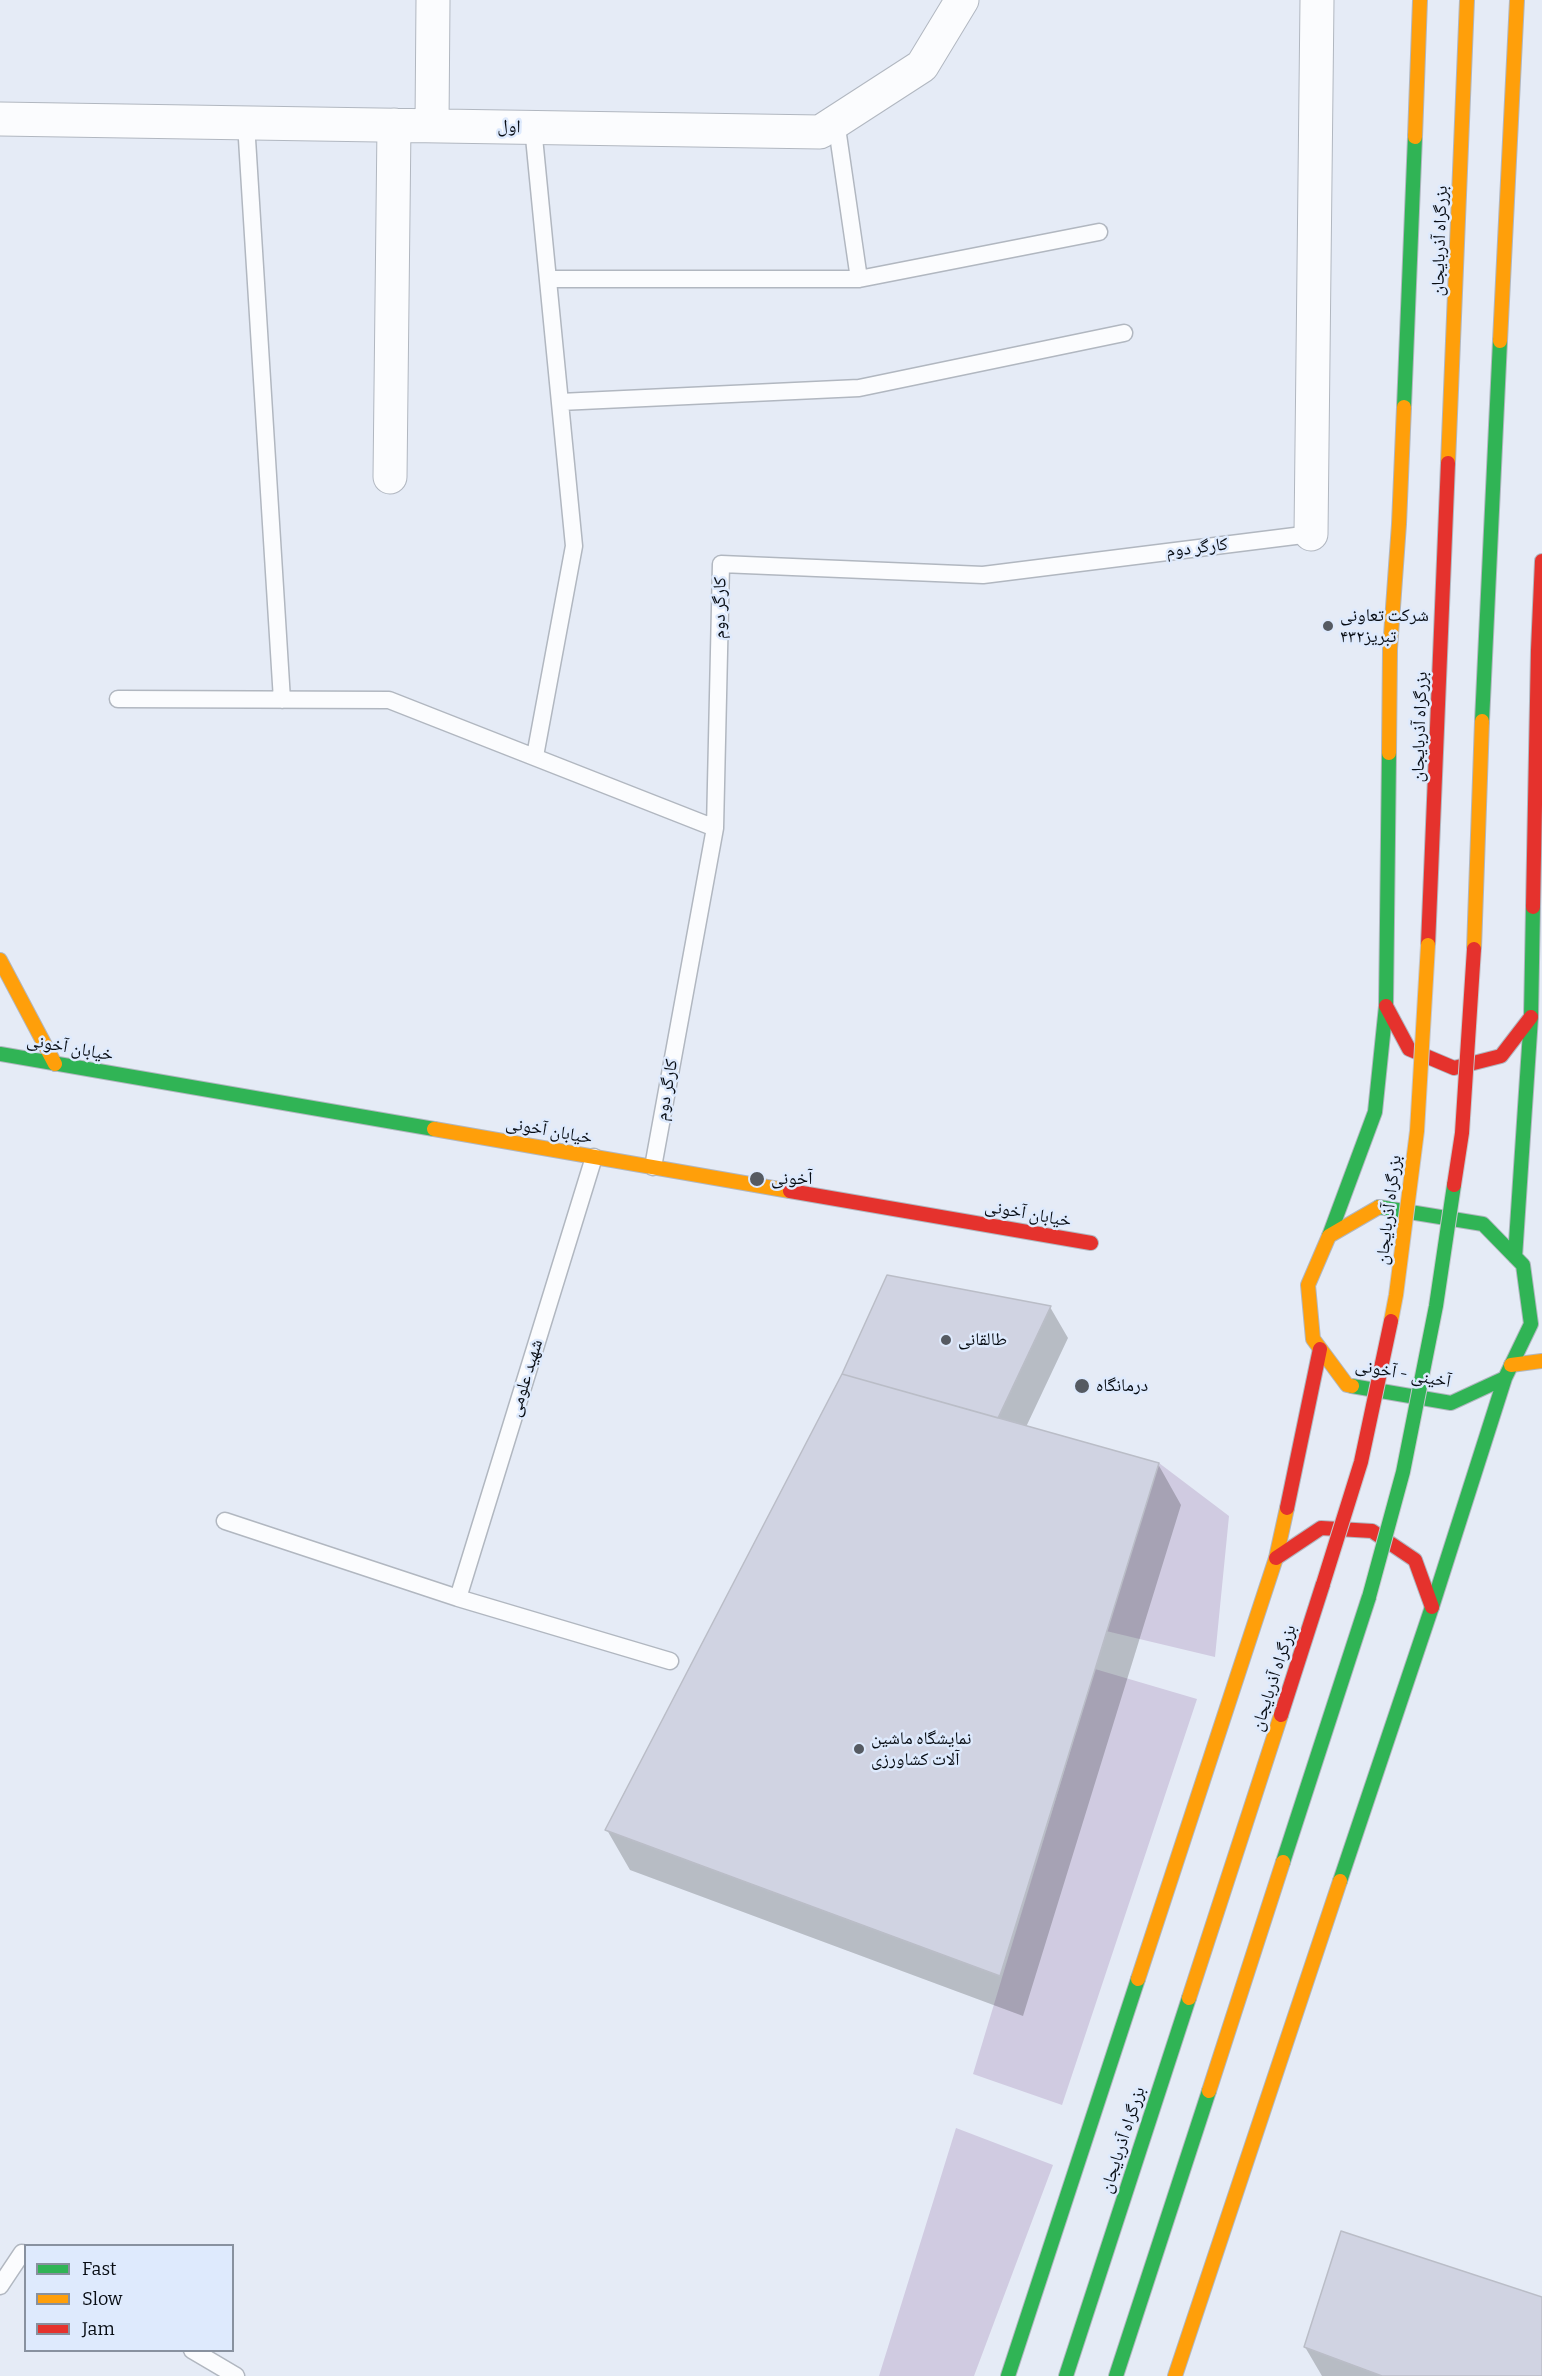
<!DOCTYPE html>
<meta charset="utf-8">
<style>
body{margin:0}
#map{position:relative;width:1542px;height:2376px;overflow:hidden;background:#e5ebf6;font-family:Bitter,serif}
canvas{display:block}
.legend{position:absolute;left:24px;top:2244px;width:210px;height:108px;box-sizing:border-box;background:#deeafd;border:2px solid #88919f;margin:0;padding:8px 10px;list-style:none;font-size:18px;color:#070c13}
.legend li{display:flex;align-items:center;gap:12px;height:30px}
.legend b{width:30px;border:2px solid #88919f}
</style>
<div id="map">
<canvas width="1542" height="2376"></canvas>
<ul class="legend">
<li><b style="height:8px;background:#30b455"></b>Fast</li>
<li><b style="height:8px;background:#ff9f0a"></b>Slow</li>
<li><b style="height:8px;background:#e5322d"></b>Jam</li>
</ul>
</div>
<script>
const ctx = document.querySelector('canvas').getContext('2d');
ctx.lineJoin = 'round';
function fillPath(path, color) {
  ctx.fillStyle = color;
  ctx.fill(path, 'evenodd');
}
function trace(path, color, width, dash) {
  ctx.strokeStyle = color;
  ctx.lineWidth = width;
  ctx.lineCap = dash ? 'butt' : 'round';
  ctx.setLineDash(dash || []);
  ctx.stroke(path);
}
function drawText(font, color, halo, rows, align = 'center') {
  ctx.font = font + ' Bitter,"Noto Naskh Arabic",serif';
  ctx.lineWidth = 5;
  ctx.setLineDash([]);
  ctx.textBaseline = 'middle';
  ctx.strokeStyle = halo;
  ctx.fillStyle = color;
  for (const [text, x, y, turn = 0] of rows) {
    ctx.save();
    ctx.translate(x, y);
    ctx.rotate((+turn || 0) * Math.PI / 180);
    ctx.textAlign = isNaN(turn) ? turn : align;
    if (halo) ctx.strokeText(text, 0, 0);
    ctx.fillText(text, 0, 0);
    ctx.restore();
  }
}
fillPath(new Path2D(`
 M1159 1463 1229 1516 1215 1657 1106 1631Z
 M1095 1669 1197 1699 1062 2105 973 2074Z
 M956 2128 1053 2165 974 2376H879Z`), '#d0cbe1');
fillPath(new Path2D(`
 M888 1276 1050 1307 1068 1338 1026 1427 1158 1464 1181 1505 1023 2016 630 1870 607 1830 844 1375Z
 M1542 2298V2376H1322L1305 2347Z`), '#0003');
const building = new Path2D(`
 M887 1275 1051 1306 998 1418 842 1374Z
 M842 1374 1159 1463 1000 1976 605 1830Z
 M1341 2231 1542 2297V2376H1382L1304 2347Z`);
fillPath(building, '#d0d3e2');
trace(building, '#babdc7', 1.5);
const lane = new Path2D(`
 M836 121 859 279
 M246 123 282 700
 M533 127 574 546 535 756
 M548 279H859L1099 232
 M560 402 859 388 1124 333
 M118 699 389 700 715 828
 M653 1167 715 828 721 564 983 575 1311 534
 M225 1521 458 1598 670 1661
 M458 1598 594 1157
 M0 2286 22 2253 26 2254
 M192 2350 236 2376`);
const street = new Path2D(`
 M0 119 820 132 922 66 962 0
 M432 125 433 0
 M390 477 394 125
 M1311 534 1317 0`);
const fast = new Path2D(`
 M1404 407 1415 137
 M1482 721 1500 341
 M0 1054 434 1129
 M1329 1236 1375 1112 1386 1006 1389 753
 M1515 1257 1531 1017 1533 907
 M1352 1386 1451 1403 1505 1378 1531 1324 1523 1265 1483 1224 1379 1207
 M1283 1862 1369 1597
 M1340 1881 1432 1607 1505 1378
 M1008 2376 1138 1979
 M1066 2376 1189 1998
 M1116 2376 1209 2091`);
const slow = new Path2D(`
 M1415 137 1420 0
 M1500 341 1517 0
 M1448 463 1467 0
 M1389 753 1390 649 1399 524 1404 407
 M1474 949 1482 721
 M0 960 55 1064
 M434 1129 790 1191
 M1511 1365 1542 1361
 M1352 1386 1347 1385 1313 1339 1308 1285 1329 1236 1379 1207
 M1138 1979 1276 1558 1287 1508
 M1189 1998 1281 1715
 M1209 2091 1283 1862
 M1175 2376 1340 1881`);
const jam = new Path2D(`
 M1533 907 1538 650 1542 561
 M1428 945 1448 463
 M1386 1006 1409 1049 1454 1068 1501 1056 1531 1017
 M790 1191 1091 1243
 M1287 1508 1320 1349
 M1276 1558 1321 1528 1372 1531 1415 1560 1432 1607
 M1281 1715 1323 1584`);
trace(lane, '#b1b7c0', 19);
trace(street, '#b1b7c0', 35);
trace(fast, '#b1b7c0', 16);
trace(slow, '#b1b7c0', 16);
trace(jam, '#b1b7c0', 16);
trace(lane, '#fbfcfe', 16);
trace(street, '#fbfcfe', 33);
trace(fast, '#30b455', 14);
trace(slow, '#ff9f0a', 14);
trace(jam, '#e5322d', 14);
const fastBridge = new Path2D(`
 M1369 1597 1403 1472 1436 1306 1454 1185`);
const slowBridge = new Path2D(`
 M1391 1321 1396 1295 1417 1131 1428 945`);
const jamBridge = new Path2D(`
 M1454 1185 1462 1133 1474 949
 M1323 1584 1361 1462 1391 1321`);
trace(fastBridge, '#c4c7cd', 16, []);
trace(slowBridge, '#c4c7cd', 16, []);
trace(jamBridge, '#c4c7cd', 16, []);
trace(fastBridge, '#30b455', 14);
trace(slowBridge, '#ff9f0a', 14);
trace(jamBridge, '#e5322d', 14);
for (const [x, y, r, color] of [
 [1328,626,6,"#555a62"],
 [757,1179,8,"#555a62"],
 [946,1340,6,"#555a62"],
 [1082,1386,8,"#555a62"],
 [859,1749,6,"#555a62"]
]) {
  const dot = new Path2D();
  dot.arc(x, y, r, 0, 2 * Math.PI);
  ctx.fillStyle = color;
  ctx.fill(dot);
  trace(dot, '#deeafd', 2);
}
drawText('18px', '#070c13', '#deeafd', [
 ["اول",509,127,1],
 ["بزرگراه آذربایجان",1440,241,-88],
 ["کارگر دوم",1197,548,-7],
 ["کارگر دوم",720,608,-89],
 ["بزرگراه آذربایجان",1420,727,-88],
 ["خیابان آخونی",70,1048,10],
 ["کارگر دوم",667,1090,-80],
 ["خیابان آخونی",549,1131,10],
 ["بزرگراه آذربایجان",1389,1210,-83],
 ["خیابان آخونی",1028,1214,10],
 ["آخینی - آخونی",1403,1374,10],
 ["شهید علومی",526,1378,-73],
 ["بزرگراه آذربایجان",1274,1678,-72],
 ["بزرگراه آذربایجان",1123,2140,-72]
]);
drawText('18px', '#070c13', '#deeafd', [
 ["شرکت تعاونی",1340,616],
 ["۴۳۲تبریز",1340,637],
 ["آخونی",771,1179],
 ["طالقانی",958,1340],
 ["درمانگاه",1096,1386],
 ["نمایشگاه ماشین",871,1739],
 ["آلات کشاورزی",871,1760]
], 'left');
</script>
